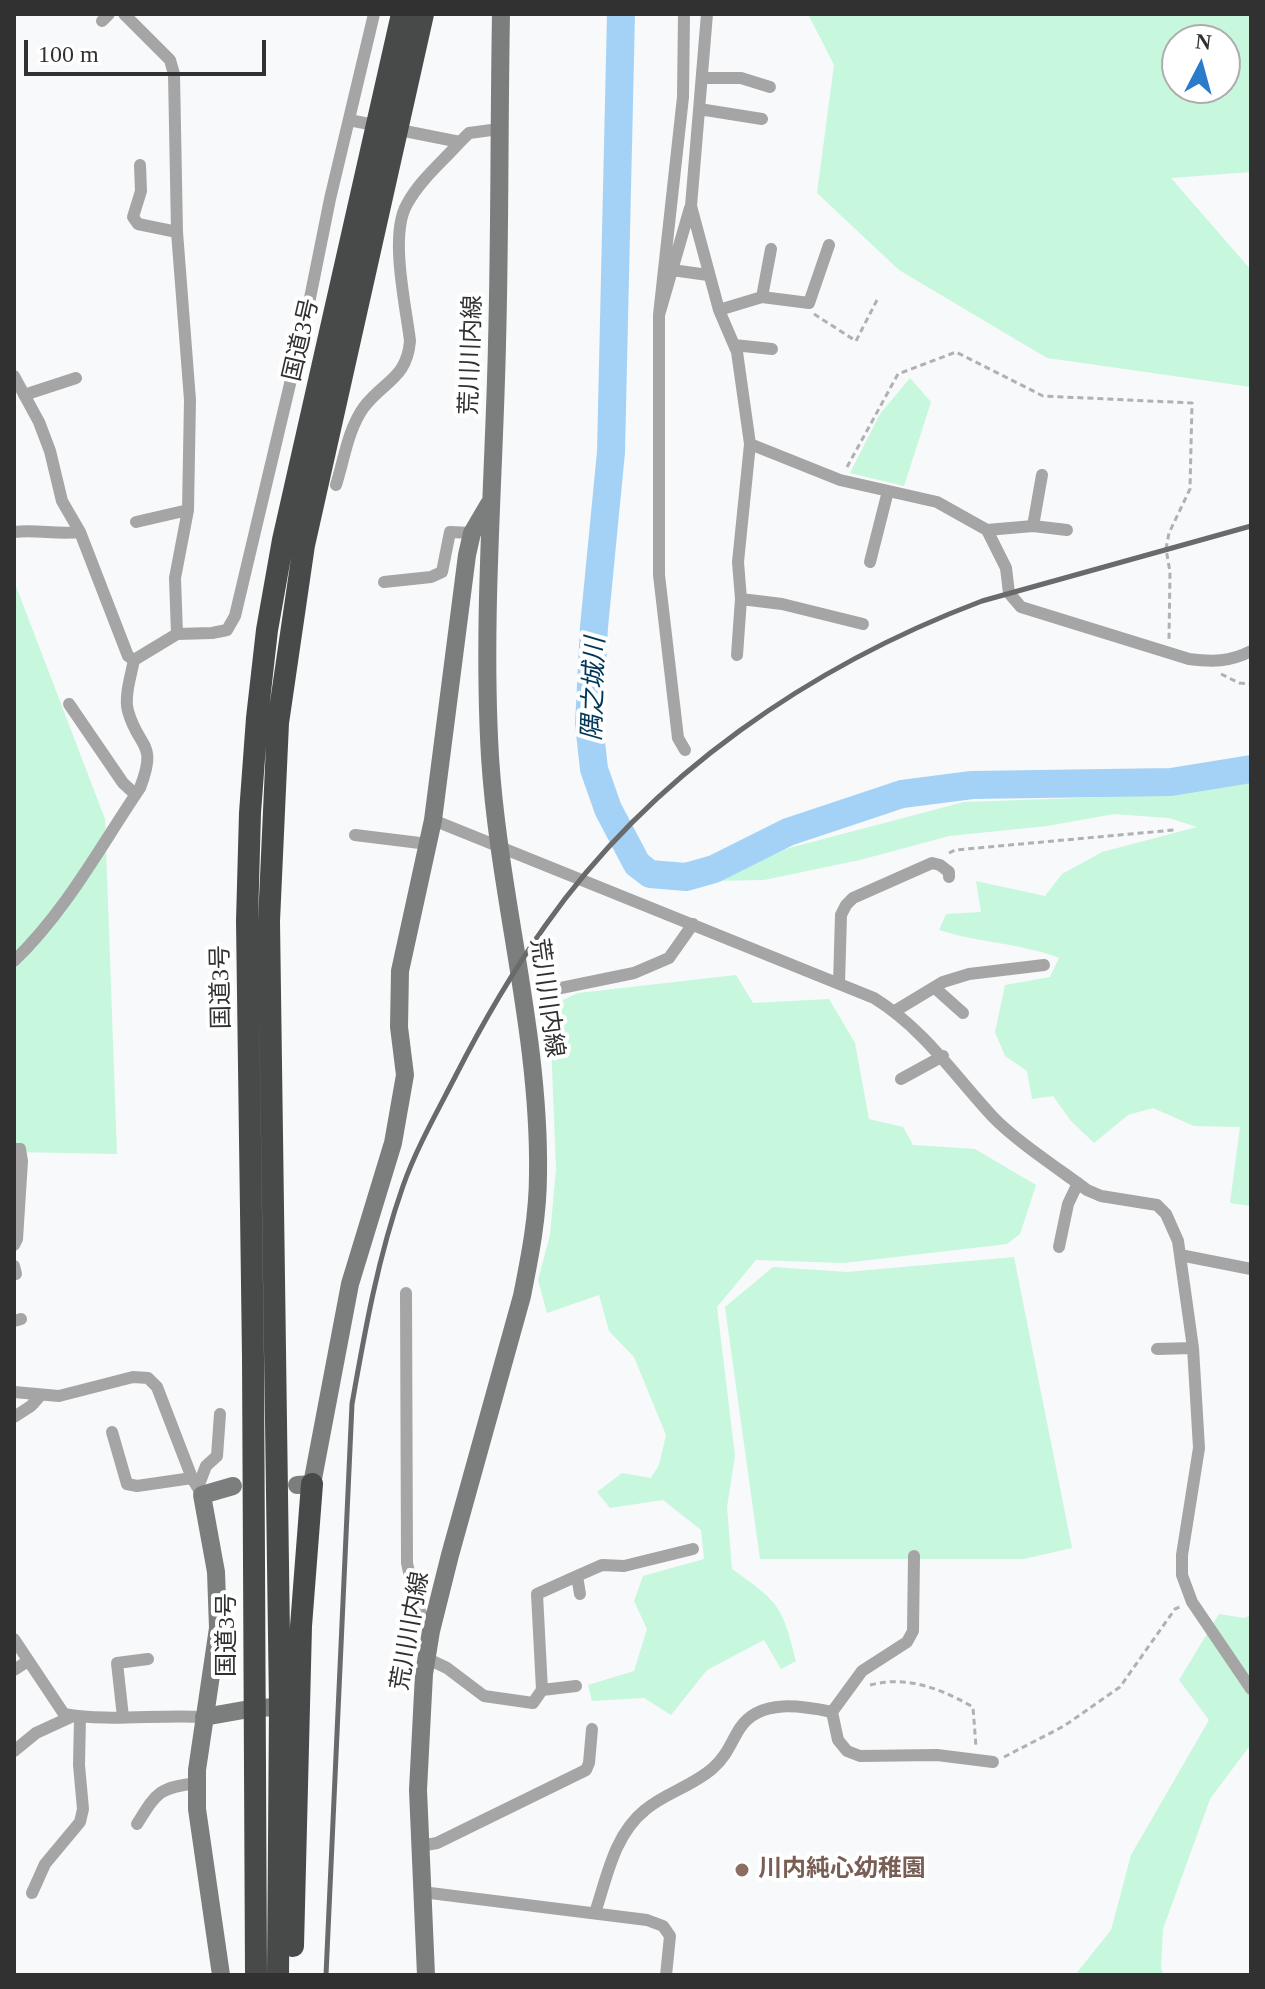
<!DOCTYPE html>
<meta charset="utf-8">
<style>
body{margin:0}
#map{position:relative;width:1265px;height:1989px;overflow:hidden;background:#f8f9fa;font-family:"Times New Roman",serif}
canvas{display:block}
.frame{position:absolute;inset:0;border:16px solid #313132;pointer-events:none}
.north{position:absolute;left:1161px;top:24px;width:80px;height:80px;box-sizing:border-box;background:#fff;border:2px solid #adadad;border-radius:50%;rotate:6deg;font-size:22px;font-weight:700;line-height:32px;text-align:center;color:#313132}
.north::after{content:'';display:block;margin:auto;width:28px;height:36px;background:#2a7ccb;clip-path:polygon(50% 0,100% 100%,50% 72%,0 100%)}
.scale{position:absolute;left:24px;top:40px;width:242px;height:36px;box-sizing:border-box;border:4px solid #313132;border-top:0;padding-left:10px;font-size:24px;line-height:28px;white-space:nowrap;color:#313132;-webkit-text-stroke:6px #fff;paint-order:stroke}
</style>
<div id="map">
<canvas width="1265" height="1989"></canvas>
<div class="frame"></div>
<div class="north">N</div>
<div class="scale">100 m</div>
</div>
<script>
const ctx = document.querySelector('canvas').getContext('2d');
ctx.lineJoin = 'round';
function fillPath(path, color) {
  ctx.fillStyle = color;
  ctx.fill(path, 'evenodd');
}
function trace(path, color, width, dash) {
  ctx.strokeStyle = color;
  ctx.lineWidth = width;
  ctx.lineCap = dash ? 'butt' : 'round';
  ctx.setLineDash(dash || []);
  ctx.stroke(path);
}
function drawText(font, color, halo, rows, align = 'center') {
  ctx.font = font + ' "Times New Roman","Noto Sans JP",serif';
  ctx.lineWidth = 8;
  ctx.setLineDash([]);
  ctx.textBaseline = 'middle';
  ctx.strokeStyle = halo;
  ctx.fillStyle = color;
  for (const [text, x, y, turn = 0] of rows) {
    ctx.save();
    ctx.translate(x, y);
    ctx.rotate((+turn || 0) * Math.PI / 180);
    ctx.textAlign = isNaN(turn) ? turn : align;
    if (halo) ctx.strokeText(text, 0, 0);
    ctx.fillText(text, 0, 0);
    ctx.restore();
  }
}
fillPath(new Path2D(`
 M808 14H1251V172L1171 178 1251 270V387L1047 358 899 270 817 193 834 65ZM1177 40H1225V88H1177Z
 M910 378 931 402 904 486 850 473 880 414Z
 M14 581 105 819 117 1154 14 1152Z
 M1251 783V1206L1230 1203 1240 1127 1194 1126 1153 1108 1128 1115 1094 1143 1071 1121 1053 1096 1032 1099 1027 1071 1005 1056 995 1032 1005 985 1050 977 1059 958C1021 943 979 943 939 930L946 914 981 912 976 881 1045 896 1062 874 1102 852 1197 827 1169 818 1114 814 1047 826 949 836 860 860 764 880 706 881 789 848 964 802 1106 797Z
 M736 975 753 1003 829 999 855 1043 869 1119 903 1127 913 1145 975 1149 1036 1185 1020 1234 1007 1244 844 1263 756 1260 717 1307 735 1456 727 1507 732 1569C778 1602 782 1604 796 1661L781 1669 764 1640 707 1670 671 1715 644 1698 592 1701 588 1685 634 1671 647 1629 634 1601 643 1576 704 1559 701 1530 663 1500 610 1508 597 1492 622 1473 651 1478 659 1465 666 1435 634 1357 609 1331 599 1295 547 1313 538 1280 550 1235 556 1169 550 1016 563 1000 578 993Z
 M1014 1257 1072 1548 1024 1559H760L725 1307 773 1267 847 1272Z
 M1219 1614 1244 1618 1251 1615V1744L1210 1799 1163 1929 1161 1968 1164 1975H1075L1111 1930 1131 1855 1209 1720 1179 1680Z`), '#c7f7dd');
trace(new Path2D(`
 M621 14 611 452 594 627 589 724 594 769 608 809 637 864 650 874 686 877 714 869 788 832 902 794 972 785 1171 782 1251 769`), '#a4d2f6', 28);
trace(new Path2D(`
 M814 314 856 341 877 300
 M847 467 898 374 956 352 1043 396 1192 403 1190 489 1169 533 1166 549 1170 572 1169 640
 M1221 674 1239 683 1251 684
 M949 853 955 850 1174 830
 M870 1685C908 1675 941 1689 973 1707L976 1747
 M1004 1757 1064 1726 1120 1687 1175 1609 1180 1607`), '#b0b1b2', 3, [6, 4]);
trace(new Path2D(`
 M124 14 170 60 174 74 177 232 190 400 188 510 175 578 177 634
 M684 14 683 97 659 315 690 208
 M707 14 691 206 719 310 737 352 750 444 840 480 937 502 987 530 1006 568 1009 593 1021 607 1189 659C1212 662 1230 662 1251 651
 M102 21 109 14
 M702 78H741L770 87
 M699 109 762 119
 M349 120 460 142 469 133 499 129
 M140 165 141 191 133 217 138 224 177 232
 M672 270 708 275
 M762 297 809 303 829 245
 M719 310 762 297 771 249
 M659 315V575L678 738 685 750
 M734 345 772 349
 M14 376 39 422 50 451 62 501 80 532 128 656 134 660
 M24 395 76 378
 M336 485C344 460 348 429 364 407 384 381 407 378 410 341 406 306 389 235 407 204 420 180 442 162 460 142
 M136 522 188 510
 M1033 526 1042 475
 M987 530 1033 526 1067 530
 M14 532C36 529 57 535 80 532
 M870 562 888 491
 M384 582 431 577 442 572 450 532 472 533
 M741 599 782 604 863 624
 M737 655 741 599 738 562 750 444
 M69 704 123 783 135 794
 M433 820 874 998C924 1029 954 1075 993 1117 1016 1141 1059 1169 1087 1190L1101 1196 1157 1205 1166 1214 1178 1241 1193 1348 1199 1448 1182 1555V1575L1192 1602 1251 1689
 M355 835 428 844
 M14 961C66 911 100 847 140 788 158 741 139 750 128 711 124 697 131 675 134 660L177 634 212 633 227 630 235 616 308 308 330 199 374 14
 M839 984 841 915 846 905 853 898 932 863 940 865 949 872V877
 M935 988 963 1013
 M548 999 556 989 634 973 669 958 693 924
 M895 1011 943 982 969 974 1044 965
 M901 1079 943 1056
 M14 1149H20L22 1161 17 1239 14 1245
 M1059 1247 1068 1204 1078 1183
 M1180 1255 1251 1269
 M14 1266 16 1274
 M406 1293 407 1563 416 1604 431 1631
 M14 1321 21 1319
 M1157 1349 1193 1348
 M14 1392 59 1396 133 1377 148 1378 157 1387 192 1478 202 1495
 M14 1417 31 1406 40 1396
 M112 1432 127 1484 137 1486 192 1478
 M198 1487 206 1466 217 1456 220 1414
 M577 1576 602 1565 624 1566 693 1549
 M14 1639 64 1714C110 1722 157 1714 204 1717
 M426 1658 447 1668 484 1696 533 1703 542 1690 576 1686
 M14 1670 28 1661
 M542 1690 537 1594 577 1576 580 1594
 M832 1712 862 1671 907 1642 913 1631 914 1556
 M123 1717 117 1663 148 1659
 M14 1751 36 1733 73 1716
 M137 1824C157 1792 158 1788 197 1783
 M420 1846 437 1843 586 1770 589 1763 592 1729
 M422 1892 647 1920 663 1926 670 1936 666 1975
 M32 1893 45 1864 80 1822 83 1809 79 1765 80 1717
 M595 1913C607 1877 614 1835 645 1810 665 1793 693 1786 713 1768 727 1756 731 1742 740 1728 760 1698 803 1706 832 1712L838 1740 847 1751 860 1756 937 1755 993 1762`), '#a5a5a6', 12);
trace(new Path2D(`
 M297 1485 312 1484 350 1284 393 1143 405 1075 399 1027 400 971 433 820 467 555 472 533 489 504
 M204 1717 255 1708 280 1707
 M221 1975 197 1809V1770L218 1628 216 1572 202 1495 233 1486
 M426 1975 418 1790 424 1674 431 1631 450 1555 522 1296C530 1256 538 1216 538 1174 540 1034 499 897 490 757 482 619 494 481 497 344 500 234 499 124 501 14`), '#7c7e7e', 18);
trace(new Path2D(`
 M293 1946 301 1626 312 1484
 M256 1975 253 1357 247 921 250 813 257 718 267 630 283 540 402 14
 M278 1975 280 1707 269 921 278 723 304 545 423 14`), '#484a4a', 22);
trace(new Path2D(`
 M326 1975 352 1404C365 1330 378 1257 403 1186 416 1149 437 1112 455 1077 482 1024 511 974 545 926 651 775 812 665 982 601L1251 526`), '#6a6a6b', 5);
for (const [x, y, r, color] of [
 [742,1870,8,"#8d6e63"]
]) {
  const dot = new Path2D();
  dot.arc(x, y, r, 0, 2 * Math.PI);
  ctx.fillStyle = color;
  ctx.fill(dot);
  trace(dot, '#fff', 3);
}
drawText('24px', '#313132', '#fff', [
 ["国道3号",302,340,-77],
 ["荒川川内線",472,355,-88],
 ["国道3号",222,987,-91],
 ["荒川川内線",546,998,82],
 ["荒川川内線",411,1631,-80],
 ["国道3号",228,1635,-90]
]);
drawText('bold 24px', '#785e54', '#fff', [
 ["川内純心幼稚園",758,1870]
], 'left');
drawText('italic 26px', '#003758', '#fff', [
 ["隅之城川",595,689,-88]
]);
</script>
